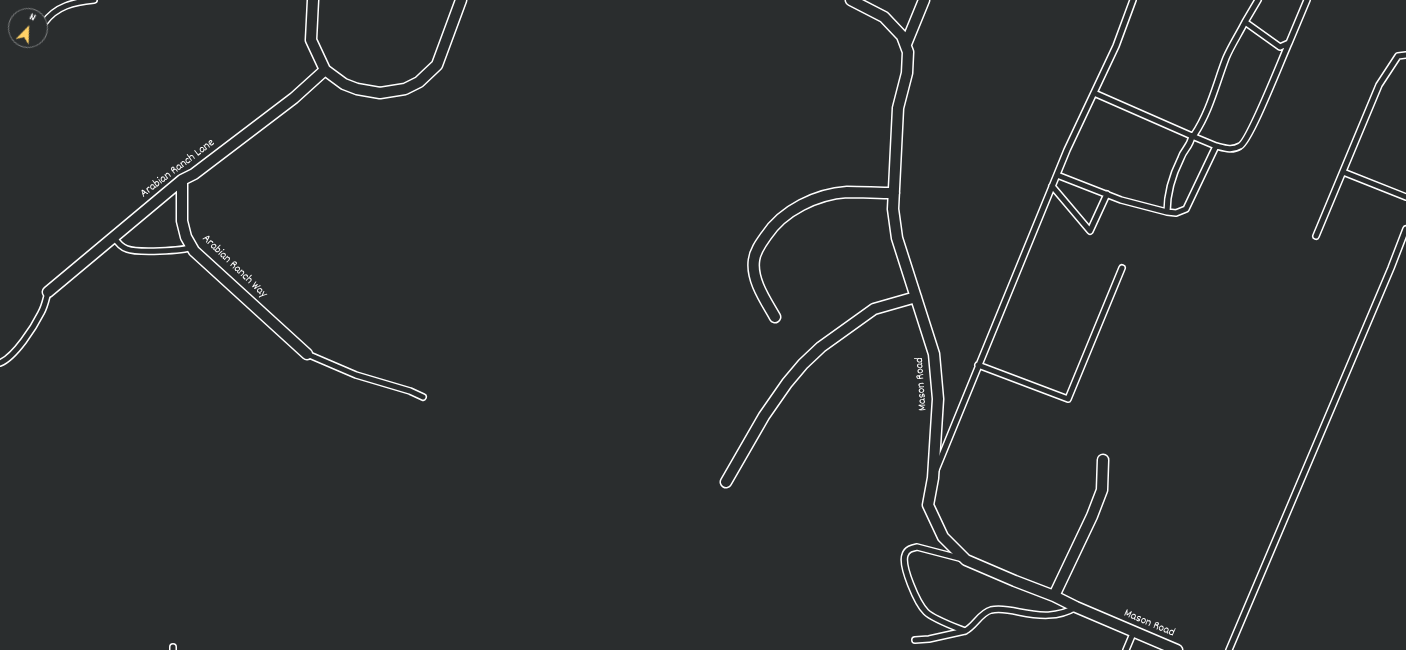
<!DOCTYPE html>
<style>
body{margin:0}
#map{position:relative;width:1406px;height:650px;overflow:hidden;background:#2a2d2e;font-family:Dekko,sans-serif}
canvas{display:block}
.north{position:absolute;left:8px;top:8px;width:40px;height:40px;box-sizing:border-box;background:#2a2d2e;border:1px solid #7f8182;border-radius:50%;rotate:23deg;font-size:11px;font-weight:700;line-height:16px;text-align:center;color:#fff}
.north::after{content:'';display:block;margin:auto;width:14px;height:18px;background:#ffd166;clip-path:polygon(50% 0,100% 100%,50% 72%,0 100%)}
</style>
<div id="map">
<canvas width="1406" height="650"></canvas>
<div class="north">N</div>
</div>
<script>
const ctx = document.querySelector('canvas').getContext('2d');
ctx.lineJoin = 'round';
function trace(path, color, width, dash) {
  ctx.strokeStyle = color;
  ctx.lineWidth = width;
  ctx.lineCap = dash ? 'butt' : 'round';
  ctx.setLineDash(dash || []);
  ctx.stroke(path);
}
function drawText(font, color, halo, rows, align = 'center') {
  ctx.font = font + ' Dekko,sans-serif';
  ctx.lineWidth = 3;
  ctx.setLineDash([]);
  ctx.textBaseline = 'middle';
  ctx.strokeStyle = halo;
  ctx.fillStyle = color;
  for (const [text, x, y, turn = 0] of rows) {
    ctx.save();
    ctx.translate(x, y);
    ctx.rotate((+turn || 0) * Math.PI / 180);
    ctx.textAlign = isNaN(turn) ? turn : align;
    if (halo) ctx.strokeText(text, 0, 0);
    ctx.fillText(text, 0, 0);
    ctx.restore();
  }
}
const service = new Path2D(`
 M1245 22 1258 0
 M44 23C56 6 74 2 94 0
 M1094 93 1192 136 1194 135C1210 111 1216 84 1226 58 1231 46 1239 34 1245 22L1280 47 1289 43 1307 0
 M1192 136 1216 146 1186 209 1176 213 1167 212C1167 194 1173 174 1181 158 1184 149 1190 147 1192 136Z
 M1216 146C1224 148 1232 151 1240 146 1250 141 1282 58 1289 43
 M1343 172 1406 197
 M1057 175 1121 200 1167 212
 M1052 186 1090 231 1107 194
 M1316 236 1379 85 1398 56 1406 55
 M114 237C117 242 121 247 127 249 137 253 183 251 192 247
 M307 354 356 375 410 391 423 397
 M0 363C15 357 34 327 41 313 45 306 46 299 48 292
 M978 365 1068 399 1122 268
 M936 470 1067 150 1116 46 1133 0
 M963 559 917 547C912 548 907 549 905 555 901 566 917 603 926 612 933 619 955 627 965 631
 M915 640 929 639 965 631C975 626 980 613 991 610 1000 608 1010 610 1019 612 1039 616 1058 618 1076 607
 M173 650V647
 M1126 650 1134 631
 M1229 650 1391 268 1406 229`);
const minor = new Path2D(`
 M313 0 311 40 325 70 344 84 357 89 380 93 405 89 419 82 437 65 461 0
 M851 0 884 17 902 36 908 52 907 73 898 108 893 209 897 238 934 354 938 399 933 478 928 505 943 537 966 560 1015 581 1054 596 1076 607 1177 650
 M906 44 924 0
 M182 180V221L186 237 194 251 307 354
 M48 292 182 180 194 174 294 98 325 70
 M775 317C766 301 751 280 754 260 755 251 761 243 766 236 783 210 817 194 847 192 863 192 878 193 894 193
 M726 482 764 416 787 383 803 364 821 347 874 309 916 297
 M1054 596 1092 516 1102 490 1103 460`);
trace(service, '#fff', 8);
trace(minor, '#fff', 13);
trace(service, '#2a2d2e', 5);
trace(minor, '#2a2d2e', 10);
drawText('12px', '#fff', '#2a2d2e', [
 ["Arabian Ranch Lane",178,169,-37],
 ["Arabian Ranch Way",234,267,44],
 ["Mason Road",922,384,-94],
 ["Mason Road",1149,624,23]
]);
</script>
